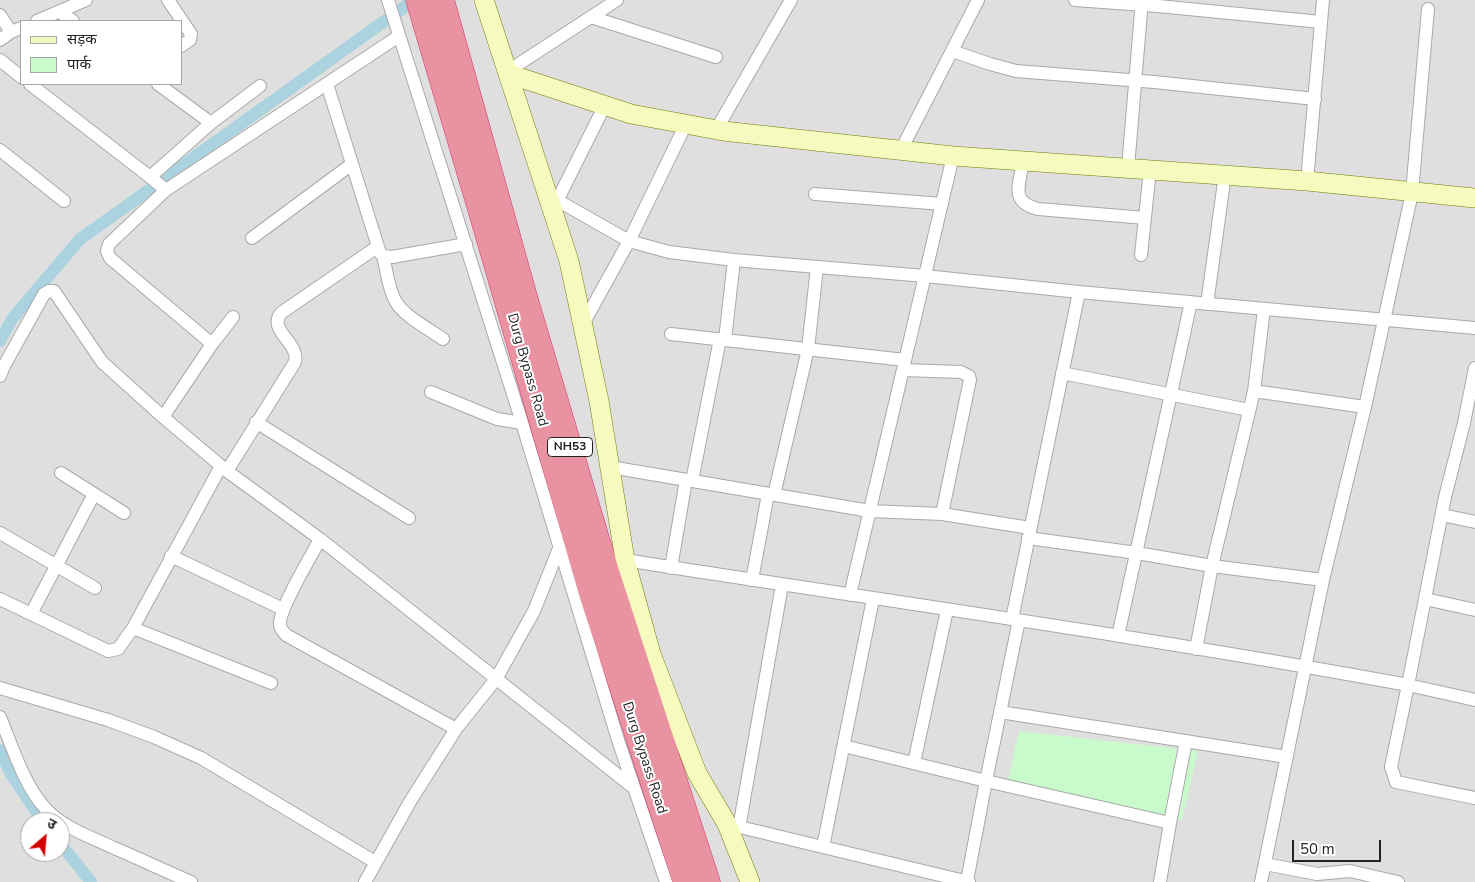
<!DOCTYPE html>
<meta charset="utf-8">
<style>
body{margin:0}
#map{position:relative;width:1475px;height:882px;overflow:hidden;background:#f2efe9;font-family:"Nunito Sans","Noto Sans Devanagari",sans-serif}
canvas{display:block}
.legend{position:absolute;left:20px;top:20px;width:162px;height:65px;box-sizing:border-box;background:#fff;border:1px solid #a7a7a7;margin:0;padding:6px 9px;list-style:none;font-size:15px;color:#222}
.legend li{display:flex;align-items:center;gap:10px;height:25px}
.legend b{width:25px;border:1px solid #a7a7a7}
.north{position:absolute;left:20px;top:812px;width:50px;height:50px;box-sizing:border-box;background:#fff;border:1px solid #a7a7a7;border-radius:50%;rotate:27deg;font-size:14px;font-weight:700;line-height:20px;text-align:center;color:#222}
.north::after{content:'';display:block;margin:auto;width:18px;height:22px;background:#d40000;clip-path:polygon(50% 0,100% 100%,50% 72%,0 100%)}
.scale{position:absolute;left:1292px;top:840px;width:89px;height:22px;box-sizing:border-box;border:2px solid #222;border-top:0;padding-left:6px;font-size:15px;line-height:18px;white-space:nowrap;color:#222;-webkit-text-stroke:4px #fff;paint-order:stroke}
</style>
<div id="map">
<canvas width="1475" height="882"></canvas>
<ul class="legend">
<li><b style="height:6px;background:#f7fabf"></b>सड़क</li>
<li><b style="height:14px;background:#c8facc"></b>पार्क</li>
</ul>
<div class="north">उ</div>
<div class="scale">50 m</div>
</div>
<script>
const ctx = document.querySelector('canvas').getContext('2d');
ctx.lineJoin = 'round';
function fillPath(path, color) {
  ctx.fillStyle = color;
  ctx.fill(path, 'evenodd');
}
function trace(path, color, width, dash) {
  ctx.strokeStyle = color;
  ctx.lineWidth = width;
  ctx.lineCap = dash ? 'butt' : 'round';
  ctx.setLineDash(dash || []);
  ctx.stroke(path);
}
function drawText(font, color, halo, rows, align = 'center') {
  ctx.font = font + ' "Nunito Sans",sans-serif';
  ctx.lineWidth = 4;
  ctx.setLineDash([]);
  ctx.textBaseline = 'middle';
  ctx.strokeStyle = halo;
  ctx.fillStyle = color;
  for (const [text, x, y, turn = 0] of rows) {
    ctx.save();
    ctx.translate(x, y);
    ctx.rotate((+turn || 0) * Math.PI / 180);
    ctx.textAlign = isNaN(turn) ? turn : align;
    if (halo) ctx.strokeText(text, 0, 0);
    ctx.fillText(text, 0, 0);
    ctx.restore();
  }
}
fillPath(new Path2D(`
 M0 0H1475V882H0ZM21 21H181V84H21ZM30 822H60V852H30Z`), '#e0dfdf');
fillPath(new Path2D(`
 M1019 731 1198 751 1182 820 1008 780Z`), '#c8facc');
trace(new Path2D(`
 M161 181 414 0
 M0 341 12 319 80 239 153 187
 M0 750 11 774 43 822
 M60 843 91 882`), '#aad3df', 12);
const street = new Path2D(`
 M168 0 191 34 190 40 181 46
 M388 0 519 413 618 740 666 882
 M1075 0 1158 6 1321 22
 M60 12 73 21
 M0 15 11 32
 M591 17 716 57
 M37 21 86 0
 M0 40 11 32 21 28
 M952 51 990 64 1016 71 1154 82 1315 99
 M0 60 21 77
 M508 71 617 0
 M30 84 150 177 166 190
 M158 84 211 123
 M327 84 380 253 383 256 392 257 466 244
 M716 130 791 0
 M0 150 64 201
 M901 150 978 0
 M1023 161C1020 184 1009 202 1038 209L1145 218
 M1128 168 1142 0
 M150 177 211 123 260 86
 M1307 181 1323 0
 M815 194 942 204
 M548 195 629 241 669 252 734 260 925 276 1079 292 1012 619
 M557 201 605 105
 M252 238 352 164
 M1141 255 1150 170
 M383 256C387 271 388 289 396 302 404 316 429 329 443 339
 M1079 292 1475 328
 M1207 304 1225 175
 M583 324 629 241 686 124
 M671 334 905 360
 M725 340 734 260
 M212 344 110 258 107 251 109 244 166 190 399 36
 M1475 368 1464 423 1445 497 1408 685 1475 700
 M903 370 961 372 969 376 970 380 942 514
 M1062 373 1249 410
 M0 376 4 366 44 294 49 291H54L102 362 163 417 227 471 320 539 634 788
 M1254 391 1365 407
 M431 392 497 419 522 423
 M163 417 212 344 233 317
 M256 422 409 518
 M610 467 870 511 942 514 1030 528
 M227 471 295 362C300 343 267 330 281 313L377 247
 M61 473 124 513
 M692 481 720 339
 M774 495 808 349 817 267
 M1442 515 1475 522
 M0 533 95 588
 M1028 538 1137 553 1212 566 1323 580
 M320 539C312 555 278 610 280 625 280 629 284 632 286 635L456 729
 M171 556 283 609
 M625 560C886 601 1148 637 1408 685L1391 767 1396 782 1475 798
 M671 568 686 480
 M752 580 768 494
 M850 595 953 156
 M0 599 108 651 118 649 133 628 221 466
 M1425 599 1475 610
 M31 614 94 494
 M133 628 271 683
 M1118 636 1191 302
 M1196 649 1212 566 1254 391 1264 309
 M0 688 108 720 154 737 201 758 375 862
 M1000 712 1287 757
 M0 717C12 746 24 785 45 808 63 828 91 837 114 848 140 859 165 871 191 882
 M844 746 986 781 1170 823
 M914 763 947 610
 M727 824 969 882
 M739 828 782 585
 M823 847 873 599
 M1265 864 1317 874 1350 871 1398 882
 M967 881 986 781 1019 620
 M365 882 411 800 456 729 496 679 534 611 560 546
 M1160 882 1170 823 1186 741
 M1261 882 1323 580 1365 407 1412 193 1428 9`);
const secondary = new Path2D(`
 M484 0 569 261 599 401 625 560 651 654 697 773 727 824 750 882
 M509 74 631 114 723 131 953 156 1307 181 1475 198`);
const highway = new Path2D(`
 M418 0 482 216 591 593 685 882
 M442 0 526 300 607 572 708 882`);
trace(street, '#a9a9a9', 14);
trace(secondary, '#707d05', 20);
trace(highway, '#dc2a67', 25);
trace(street, '#fff', 12);
trace(secondary, '#f7fabf', 19);
trace(highway, '#e892a2', 24);
for (const [x, y, w] of [
 [570,447,45]
]) {
  const box = new Path2D();
  box.roundRect(x - w / 2, y - 9.5, w, 19, 4);
  ctx.fillStyle = '#fff';
  ctx.fill(box);
  trace(box, '#222', 1);
}
drawText('bold 12px', '#222', null, [
 ["NH53",570,447]
]);
drawText('14px', '#222', '#fff', [
 ["Durg Bypass Road",527,370,74],
 ["Durg Bypass Road",644,758,72]
]);
</script>
